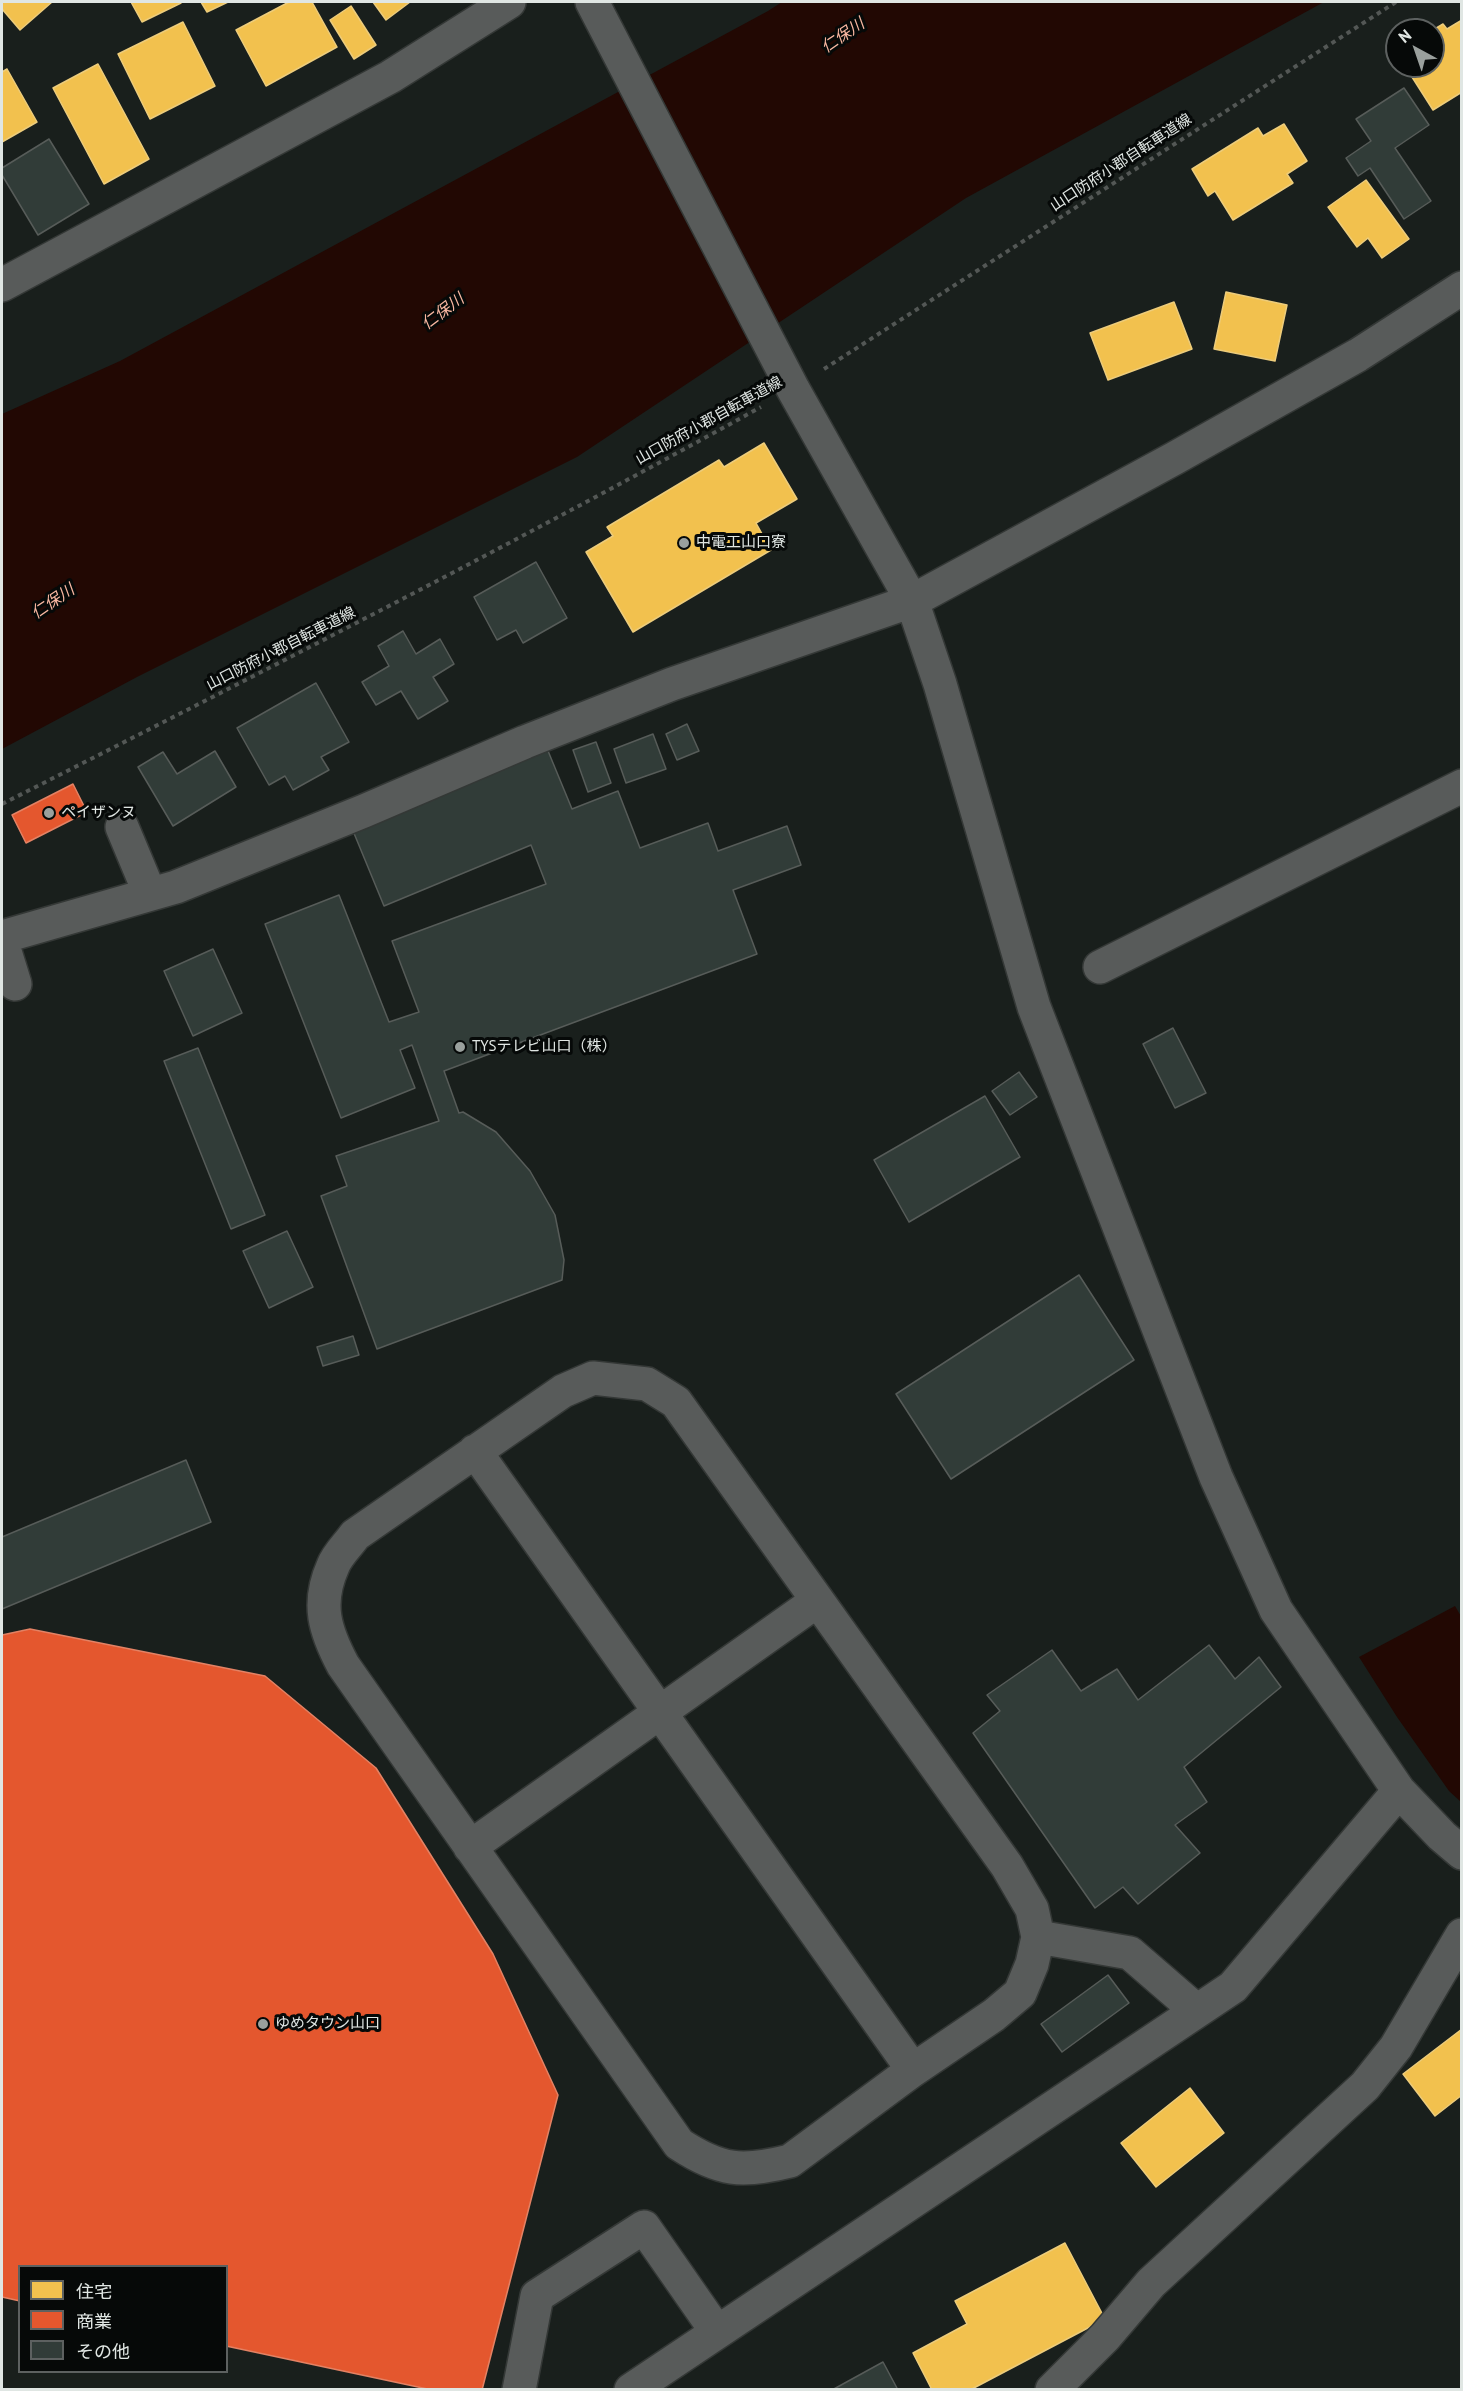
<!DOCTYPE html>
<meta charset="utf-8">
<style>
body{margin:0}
#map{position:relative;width:1463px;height:2391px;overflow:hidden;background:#191f1c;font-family:"PT Sans","Noto Sans JP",sans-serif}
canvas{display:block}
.frame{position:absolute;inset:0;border:3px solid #e0e6e3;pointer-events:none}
.legend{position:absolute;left:18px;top:2265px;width:210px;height:108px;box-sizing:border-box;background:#060908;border:2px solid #5d6160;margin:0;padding:8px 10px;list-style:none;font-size:18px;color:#e0e6e3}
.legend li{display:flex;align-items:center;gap:12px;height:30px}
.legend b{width:30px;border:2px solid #5d6160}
.north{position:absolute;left:1385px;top:18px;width:60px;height:60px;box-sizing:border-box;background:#060908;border:2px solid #5d6160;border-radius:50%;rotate:320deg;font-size:16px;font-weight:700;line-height:24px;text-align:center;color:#e0e6e3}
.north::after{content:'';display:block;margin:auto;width:21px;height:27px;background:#9aa09d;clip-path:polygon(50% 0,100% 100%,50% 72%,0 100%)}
</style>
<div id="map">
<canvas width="1463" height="2391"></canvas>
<div class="frame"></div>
<ul class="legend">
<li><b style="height:16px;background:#f2c14e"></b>住宅</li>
<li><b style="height:16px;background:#e4572e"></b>商業</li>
<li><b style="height:16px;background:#313c38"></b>その他</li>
</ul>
<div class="north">N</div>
</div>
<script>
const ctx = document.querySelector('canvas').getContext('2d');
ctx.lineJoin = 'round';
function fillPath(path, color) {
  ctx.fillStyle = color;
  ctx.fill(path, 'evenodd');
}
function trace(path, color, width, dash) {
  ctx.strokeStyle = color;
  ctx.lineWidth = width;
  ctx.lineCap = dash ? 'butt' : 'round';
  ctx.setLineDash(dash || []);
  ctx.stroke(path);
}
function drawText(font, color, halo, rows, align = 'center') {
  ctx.font = font + ' "PT Sans","Noto Sans JP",sans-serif';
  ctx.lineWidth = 6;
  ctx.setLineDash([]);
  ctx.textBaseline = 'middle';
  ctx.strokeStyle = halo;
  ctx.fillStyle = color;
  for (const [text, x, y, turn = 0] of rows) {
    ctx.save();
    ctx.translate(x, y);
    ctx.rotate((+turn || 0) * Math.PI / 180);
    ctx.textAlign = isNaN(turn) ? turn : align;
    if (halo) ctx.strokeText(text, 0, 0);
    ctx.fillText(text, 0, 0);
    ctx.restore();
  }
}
fillPath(new Path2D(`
 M782 2H1324L966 198 577 457 137 677 2 749V414L120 361 768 11Z
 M1455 1606 1462 1618 1461 1802 1449 1791 1397 1717 1359 1657Z`), '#220803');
const homes = new Path2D(`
 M2 2H52L20 30 2 9Z
 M131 2H180L181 3 142 22Z
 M201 2H228L207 12Z
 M289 2H312L337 47 266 86 236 30Z
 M373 2H410L386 20Z
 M351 6 376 45 354 59 330 20Z
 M1462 20V92L1433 110 1405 66H1433V30L1443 24 1447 29Z
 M183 22 215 86 150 119 118 54Z
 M98 64 149 159 104 184 53 88Z
 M7 69 37 122 2 142V72Z
 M1284 124 1307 161 1287 174 1293 183 1233 220 1215 191 1208 196 1192 169 1258 128 1263 136Z
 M1366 180 1409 239 1382 258 1368 238 1357 247 1328 207Z
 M1226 292 1287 305 1275 361 1214 349Z
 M1174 302 1192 349 1108 380 1090 333Z
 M764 443 797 499 756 523 771 550 633 632 586 552 613 536 607 527 719 460 724 467Z
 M1462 2029V2095L1435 2116 1403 2074Z
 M1190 2088 1224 2133 1156 2187 1121 2143Z
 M1065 2243 1105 2319 970 2390H932L913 2353 967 2324 955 2301Z`);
fillPath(homes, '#f2c14e');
trace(homes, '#edcc7b', 1.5);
const shops = new Path2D(`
 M73 784 87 812 26 843 12 815Z
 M30 1629 265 1676 376 1768 493 1954 558 2095 482 2390H432L226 2346V2266H20V2301L2 2297V1635Z`);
fillPath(shops, '#e4572e');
trace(shops, '#e38264', 1.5);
const building = new Path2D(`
 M1404 88 1429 125 1395 148 1431 201 1404 219 1370 168 1358 176 1346 158 1371 141 1356 119Z
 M49 139 89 204 38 235 2 175V168Z
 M536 562 567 618 523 643 516 630 497 640 474 597Z
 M403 631 416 654 440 639 454 664 433 677 448 701 418 719 401 691 376 705 362 682 389 666 378 646Z
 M316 683 349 742 321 757 329 770 293 790 285 776 269 785 237 728Z
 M687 724 699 751 677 760 666 734Z
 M653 734 666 769 626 783 614 749Z
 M596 742 611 783 588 792 573 750Z
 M546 746 572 809 618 791 640 848 708 823 718 851 787 826 801 865 733 890 757 954 444 1071 459 1113 463 1112 496 1132 530 1171 555 1215 564 1260 562 1280 377 1349 321 1196 347 1186 336 1156 439 1121 412 1045 400 1050 415 1088 341 1118 265 924 339 895 389 1022 419 1012 392 941 546 884 531 845 384 906 351 826Z
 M215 751 236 787 173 826 138 767 163 752 177 774Z
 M213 949 242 1013 193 1036 164 971Z
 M1173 1028 1206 1093 1175 1108 1143 1044Z
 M198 1048 265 1215 231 1229 164 1061Z
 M1019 1072 1037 1097 1010 1115 992 1091Z
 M985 1096 1020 1157 909 1222 874 1160Z
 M287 1231 313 1287 269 1308 243 1251Z
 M1079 1275 1134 1360 951 1479 896 1394Z
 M353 1336 359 1355 323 1366 317 1347Z
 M186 1460 211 1522 2 1609V1537Z
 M1209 1645 1235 1679 1259 1657 1281 1687 1184 1767 1207 1802 1175 1825 1200 1853 1138 1904 1123 1887 1095 1908 973 1733 1000 1711 987 1695 1052 1650 1081 1691 1117 1669 1138 1700Z
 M1108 1975 1129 2003 1062 2052 1041 2024Z
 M883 2362 898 2390H832Z`);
fillPath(building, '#313c38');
trace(building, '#575c59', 1.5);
const minor = new Path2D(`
 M592 2 793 389 912 601 940 684 1034 1007 1216 1477 1276 1610 1399 1791 1442 1836 1462 1853
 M2 285 390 77 509 2
 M122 827 150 894
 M2 937 176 887 364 811 525 742 672 684 912 601 1175 458 1358 355 1462 288
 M2 942 15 984
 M1100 967 1462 786
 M593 1378 647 1384 676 1402 1007 1866 1032 1909 1038 1937 1032 1964 1020 1993 994 2015 913 2070 790 2161C742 2173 720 2171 679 2144L343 1665C325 1631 316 1604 333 1566 337 1555 348 1545 355 1535L563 1391Z
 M475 1451 913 2070
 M470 1847 817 1601
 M1038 1937 1130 1953 1197 2011
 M519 2390 537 2296 644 2227 717 2332
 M631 2390 1233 1987 1399 1791
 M1052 2390 1105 2337 1151 2283 1365 2086 1396 2047 1462 1935`);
trace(minor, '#343836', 36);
trace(new Path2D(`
 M824 369 1396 2
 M2 804C257 675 511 545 761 407`), '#535755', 4, [4.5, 4.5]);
trace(minor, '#585b5a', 33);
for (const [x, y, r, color] of [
 [684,543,6,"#9aa09d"],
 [49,813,6,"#9aa09d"],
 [460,1047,6,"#9aa09d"],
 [263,2024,6,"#9aa09d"]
]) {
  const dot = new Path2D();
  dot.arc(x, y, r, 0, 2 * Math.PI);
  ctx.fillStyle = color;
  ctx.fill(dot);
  trace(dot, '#060908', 2);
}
drawText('15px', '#e0e6e3', '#060908', [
 ["山口防府小郡自転車道線",1121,163,-33],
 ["山口防府小郡自転車道線",709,421,-29],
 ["山口防府小郡自転車道線",281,649,-27]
]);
drawText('15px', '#e0e6e3', '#060908', [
 ["中電工山口寮",696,543],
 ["ペイザンヌ",61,813],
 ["TYSテレビ山口（株）",472,1047],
 ["ゆめタウン山口",275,2024]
], 'left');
drawText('italic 16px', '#f9b7a1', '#060908', [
 ["仁保川",843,36,-34],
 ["仁保川",443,312,-37],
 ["仁保川",53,602,-34]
]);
</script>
